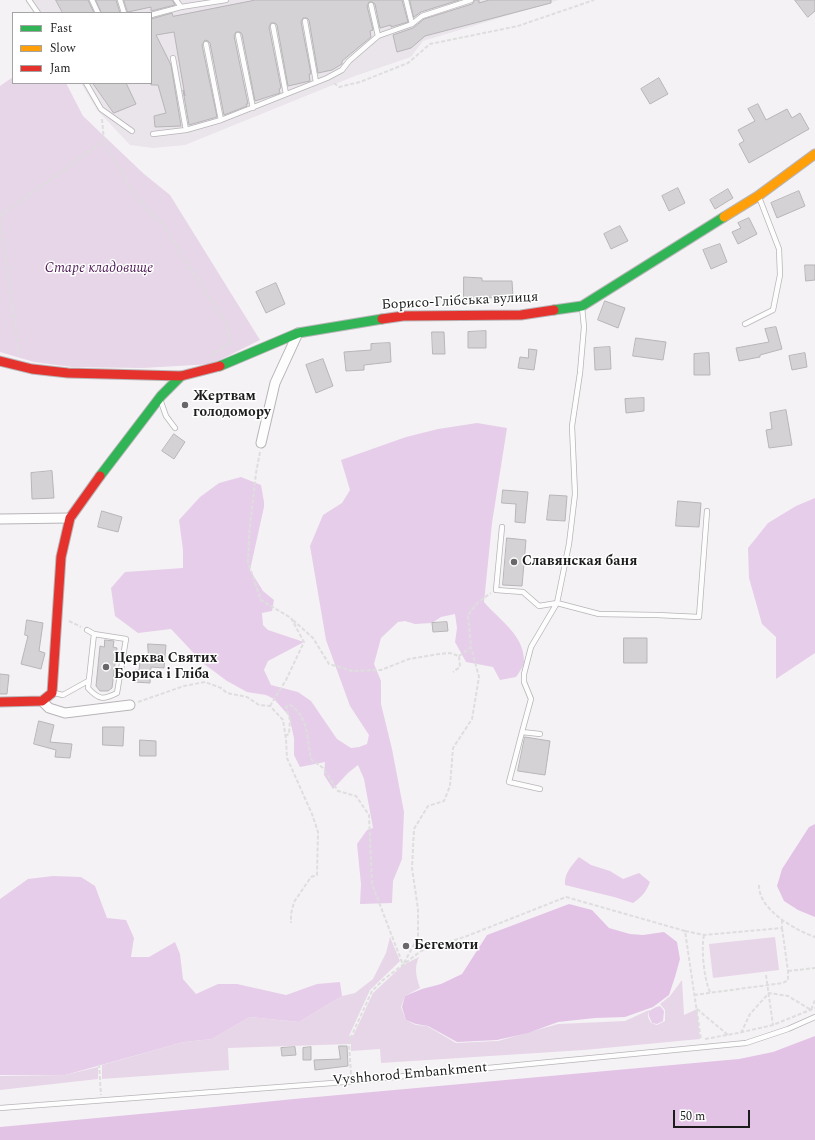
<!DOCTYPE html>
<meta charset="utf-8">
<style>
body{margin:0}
#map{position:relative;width:815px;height:1140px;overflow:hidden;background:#f5f2f5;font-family:Spectral,serif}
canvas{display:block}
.legend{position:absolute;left:12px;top:12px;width:140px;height:72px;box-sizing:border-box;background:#fff;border:1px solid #a5a4a5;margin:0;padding:5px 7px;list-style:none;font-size:12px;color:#1d1c1d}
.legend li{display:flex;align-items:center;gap:8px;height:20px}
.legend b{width:20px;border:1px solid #a5a4a5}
.scale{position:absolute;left:673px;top:1110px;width:77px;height:18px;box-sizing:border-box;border:2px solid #1d1c1d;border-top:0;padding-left:5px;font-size:12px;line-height:14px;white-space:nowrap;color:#1d1c1d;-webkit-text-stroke:3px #fff;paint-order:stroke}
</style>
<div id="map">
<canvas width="815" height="1140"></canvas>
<ul class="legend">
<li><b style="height:5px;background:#30b455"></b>Fast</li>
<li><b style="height:5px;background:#ff9f0a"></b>Slow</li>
<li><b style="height:5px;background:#e5322d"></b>Jam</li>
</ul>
<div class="scale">50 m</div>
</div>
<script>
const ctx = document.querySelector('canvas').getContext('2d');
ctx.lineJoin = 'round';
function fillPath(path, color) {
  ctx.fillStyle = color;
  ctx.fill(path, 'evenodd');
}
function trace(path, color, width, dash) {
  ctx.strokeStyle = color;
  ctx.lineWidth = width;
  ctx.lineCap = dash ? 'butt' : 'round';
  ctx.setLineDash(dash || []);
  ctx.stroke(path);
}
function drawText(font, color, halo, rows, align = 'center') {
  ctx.font = font + ' Spectral,serif';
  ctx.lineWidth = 3;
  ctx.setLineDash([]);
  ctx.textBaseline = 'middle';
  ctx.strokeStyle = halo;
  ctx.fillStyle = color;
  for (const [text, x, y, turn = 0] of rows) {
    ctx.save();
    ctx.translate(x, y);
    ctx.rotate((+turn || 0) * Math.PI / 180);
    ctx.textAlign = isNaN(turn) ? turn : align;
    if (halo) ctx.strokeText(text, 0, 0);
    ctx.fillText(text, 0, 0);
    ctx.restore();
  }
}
fillPath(new Path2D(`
 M25 0H559L423 41 411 57 355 76 185 145 153 148 130 145 97 110 81 83H151V13H34Z`), '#eae4eb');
fillPath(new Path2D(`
 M13 77V83H66L83 116 144 174 170 195 260 340 212 364 143 368 72 367 34 362 0 352V86Z
 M390 937 400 961 370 990 349 1036H353L373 993 403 965 419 957C414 968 416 976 420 988L405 996 401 1007 406 1020 416 1025 427 1026 456 1043 498 1041 558 1024 625 1021 649 1010 648 1017 651 1023 657 1025 665 1021V1010L660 1004 670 996 682 980 684 1015 697 1009 700 1039 584 1050 381 1063 380 1049 351 1051V1044L228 1048 229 1070 102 1079V1065L184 1042 212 1039 250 1017 299 1022 342 996 355 993 373 979 386 953Z
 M775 937 779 970 713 978 709 944Z
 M98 1067V1079L0 1090V1076L65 1075Z`), '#e7d6e8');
fillPath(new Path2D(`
 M477 423 507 428 492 523 484 602C500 621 525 635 524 663 523 667 519 673 516 677L500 680 493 667 466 662 455 642 457 628 455 614 441 617 432 623 415 624 405 621 398 622 381 638 374 664 381 681V704L392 749 404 812 402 859 393 881 392 903 360 904 361 884 357 844 367 830 373 828 364 779 358 765 348 773 333 789 324 775 325 762 300 767 294 755V738L289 716 274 699 266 695 247 692 227 681 204 664 171 629 138 633 115 616 111 588 125 572 183 568V550L179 520 200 497 219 483 241 477 261 485 264 502V507L250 570 263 591 274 600 272 611 262 613 263 625 268 630 304 642 268 661 264 670 271 685 298 692 311 701 337 739 351 748 359 747 367 744 369 735 350 706 326 640 310 546 323 515 342 503 350 490 341 460 406 437 438 429Z
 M815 498V653L776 679V637L762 624 749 578 748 548 768 523 796 506Z
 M579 857 591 865 610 871 623 879 639 873 650 882C646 892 642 897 633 903L614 897 565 885C564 874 571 866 579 857Z
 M53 876 81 877 95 886 107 918 126 920 134 938 131 957H149L175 942 180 954 183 979 196 994 218 984H237L286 995 317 984 340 982 342 996 299 1022 250 1017 212 1039 184 1042 65 1075H0V899L28 879Z
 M660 1006 664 1011 663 1021 657 1024 652 1023 649 1016V1011L656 1007Z`), '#e6cde9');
fillPath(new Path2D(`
 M815 824V917L798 910 784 901 777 886 782 869 809 827Z
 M569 904 592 910 609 928 630 934 643 935 664 932 677 942 680 959 675 977 669 995 653 1007 625 1017 595 1018 558 1022 528 1033 497 1040 457 1042 428 1026 416 1024 406 1020 402 1007 405 996 422 989 441 984 462 974 487 935Z
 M815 1036V1140H0V1127L204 1108 294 1099 739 1059 773 1052Z`), '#e2c3e6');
const building = new Path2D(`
 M56 0H88L94 13H63Z
 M96 0H116L120 13H102Z
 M124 0H172L175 5 151 11V7L128 12Z
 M256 0H402L408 22 391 27V25L380 28 375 4 372 2H369L367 6 373 30 370 31 371 37 342 61V64L332 70 318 73 309 20 307 18H303L301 22 311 74H309L310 81 288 86 277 25 275 23H271L269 27 281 88 279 89 280 93 255 101 242 34 240 32H236L234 36 248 104H246L247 106 224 115 210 43 208 41 205 40 202 45 217 117 189 125 183 90 185 96 174 32 156 35 171 65 181 126 155 127 154 116 166 113 158 85H151V19L172 13 173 16Z
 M410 0H459L421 12 414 17Z
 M475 0H479V3L489 0H551V3L425 36 411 48 397 52 393 35 413 28 424 19 472 4Z
 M795 0H815V11L808 17Z
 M659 78 668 94 650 104 641 89Z
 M93 83H126L136 104 114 113Z
 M758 104 766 120 787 109 792 118 800 113 809 129 749 163 739 144 744 141 738 130 755 121 748 109Z
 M678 188 685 203 669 211 662 196Z
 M728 189 733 198 715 209 710 200Z
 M799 191 805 206 777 218 771 203Z
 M749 218 757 234 738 244 732 232 741 228 738 223Z
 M620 226 628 241 611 249 604 234Z
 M720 244 727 262 711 269 703 250Z
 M805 265H815V280L806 281Z
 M464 277 482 278V281H512L513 297 481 298V303H464Z
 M276 283 285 304 266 313 256 292Z
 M605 301 625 308 618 328 598 320Z
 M776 327 782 349 760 355V357L739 361 736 348 769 342 765 329Z
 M486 331V348H468V332Z
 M432 332H444L445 354H433Z
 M636 338 666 342 663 360 633 356Z
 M390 343 391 362 364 365V370L346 371 344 352 371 350V344Z
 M610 347 611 369 595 370 594 348Z
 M529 349 537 350 534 370 518 368 520 357 528 358Z
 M709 353 710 375H694V354Z
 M805 353 807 367 792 370 789 356Z
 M323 359 333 386 316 393 306 365Z
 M644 398V411L626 413 625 399Z
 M786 410 792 445 769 448 766 430 772 429 770 413Z
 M174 434 185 442 174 459 162 451Z
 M52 471 54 498 32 499 31 473Z
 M503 490 528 492 525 523 515 522 516 504 502 503Z
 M550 495 567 496 565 521 547 520Z
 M678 501 701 503 699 527 676 526Z
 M102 511 122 517 118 532 98 527Z
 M507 538 526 540 522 586 503 585Z
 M27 620 43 623 39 651 45 653 41 669 21 664 28 636 25 635Z
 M447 622 448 631 433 632 432 623Z
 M624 638H647V663H624Z
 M105 640 114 641 113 647 117 648 112 688 108 691H100L96 686 100 646 104 647Z
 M148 644 166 645 164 668 151 667 150 683 134 682 135 670H139L141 654 148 655Z
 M0 674 9 675 7 694H0Z
 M39 721 54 725 50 742 72 744 70 758 55 757 56 750 34 744Z
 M103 727H124L123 746 103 745Z
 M525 737 550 741 545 775 518 771Z
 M140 740 156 741V756H140Z
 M339 1046H347L348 1066 315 1070 314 1060 340 1059Z
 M295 1047 296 1055 282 1056 281 1048Z
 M311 1047V1060H303V1048Z`);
fillPath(building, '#d5d2d5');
trace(building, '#b7b5b7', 1);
const lane = new Path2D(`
 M29 0 38 13
 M92 0 98 13
 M120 0 124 13
 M176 0 181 7
 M371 5 378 36
 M151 15 181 7 226 0
 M305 21 316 82
 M412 24 422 16 471 0
 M273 26 286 94
 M238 35 253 108
 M206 44 221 120
 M173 58 186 130
 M86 83 101 109 132 131
 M153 134 186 130 221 120 327 78 342 70 349 61 378 36 412 24 406 0
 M582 307 584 327 580 373 572 426 575 494 569 544 557 603 599 614 657 615 699 617 707 511
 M745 324 773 310 780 275 779 249 759 197
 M160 399 166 416 175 428
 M502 527 496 590 523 592 539 606 557 603
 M87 630 94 634 88 688C99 700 103 700 117 693L126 639 94 634
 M54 693 63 695 88 681
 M522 732 509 782 540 789
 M540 734 522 732 531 699 524 682V674L531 647 557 603
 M0 1108 333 1083 746 1043 788 1029 815 1017`);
const street = new Path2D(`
 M261 443 275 383 298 333
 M0 519 70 518
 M42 701 49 708 65 713 130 705`);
const fast = new Path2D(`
 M554 310 582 306 724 217
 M220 366 298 333 382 319
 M100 476 161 396 181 376`);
const slow = new Path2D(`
 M724 217 758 196 815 154`);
const jam = new Path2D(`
 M382 319 403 316 521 315 554 310
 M0 361 32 369 68 373 181 376 220 366
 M0 702 42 701 52 693 61 557 70 518 100 476`);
trace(lane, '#b7b5b7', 6);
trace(street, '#b7b5b7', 11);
trace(fast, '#b7b5b7', 11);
trace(slow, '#b7b5b7', 11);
trace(jam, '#b7b5b7', 11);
trace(new Path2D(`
 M334 83 339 87 360 82 408 63 430 44 518 26 594 0
 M102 119 104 141 135 196 163 225 226 323 231 342 210 357
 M0 216 104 141
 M0 219 19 355
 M260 452 256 473 249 535 248 562 261 600 291 618 304 642 286 680 270 706
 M293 620 313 638 329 664 352 671 381 670 409 659 439 654 450 653 459 656 460 667 453 672
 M69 621 81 627
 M459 656 471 647 468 615 478 602 491 593
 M138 702 184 686 205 682 221 688 227 693 247 697 259 705 270 706 283 720 286 739 287 758 312 814 318 832 317 875 311 877 294 902 291 914V923
 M285 736 289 734 290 720 286 707 290 705C309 717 307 739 311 759L323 768 338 791 356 796 369 815 372 884 403 965
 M759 885C759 889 760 894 762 898 770 915 797 931 815 937
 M685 931 704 935 782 928V919
 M704 935C701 949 704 979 710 992
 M404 963 418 937V909L412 868 414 829 428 806 444 801 450 786 453 748 472 719 479 677 471 647
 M788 971 815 968
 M766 975 773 1025
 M694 995 783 983 788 980V971L782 928
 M697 1009 728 1035
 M741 1033 750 1014 769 993 788 996 811 1010 815 1000
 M705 1039 738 1033 773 1025 815 1008
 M99 1064 101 1095
 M351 1074 349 1044 351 1037 372 991 383 980 421 951 467 936 566 897 685 931 701 1040`), '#dedede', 2, [4, 2]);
trace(lane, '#fefdfe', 4.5);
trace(street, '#fefdfe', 9);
trace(fast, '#30b455', 9);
trace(slow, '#ff9f0a', 9);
trace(jam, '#e5322d', 9);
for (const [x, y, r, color] of [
 [185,405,4,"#696769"],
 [514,562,4,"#696769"],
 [106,667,4,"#696769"],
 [406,946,4,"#696769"]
]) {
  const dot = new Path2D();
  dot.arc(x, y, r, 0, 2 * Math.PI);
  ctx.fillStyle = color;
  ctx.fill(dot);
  trace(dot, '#fff', 1.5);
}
drawText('italic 14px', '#4d1a55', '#fff', [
 ["Старе кладовище",99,269]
]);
drawText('14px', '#1d1c1d', '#fff', [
 ["Борисо-Глібська вулиця",460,302,-3],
 ["Vyshhorod Embankment",410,1075,-5]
]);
drawText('bold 14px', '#1d1c1d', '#fff', [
 ["Жертвам",193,397],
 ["голодомору",193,413],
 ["Славянская баня",522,562],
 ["Церква Святих",114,659],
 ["Бориса і Гліба",114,675],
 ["Бегемоти",414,946]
], 'left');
</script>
